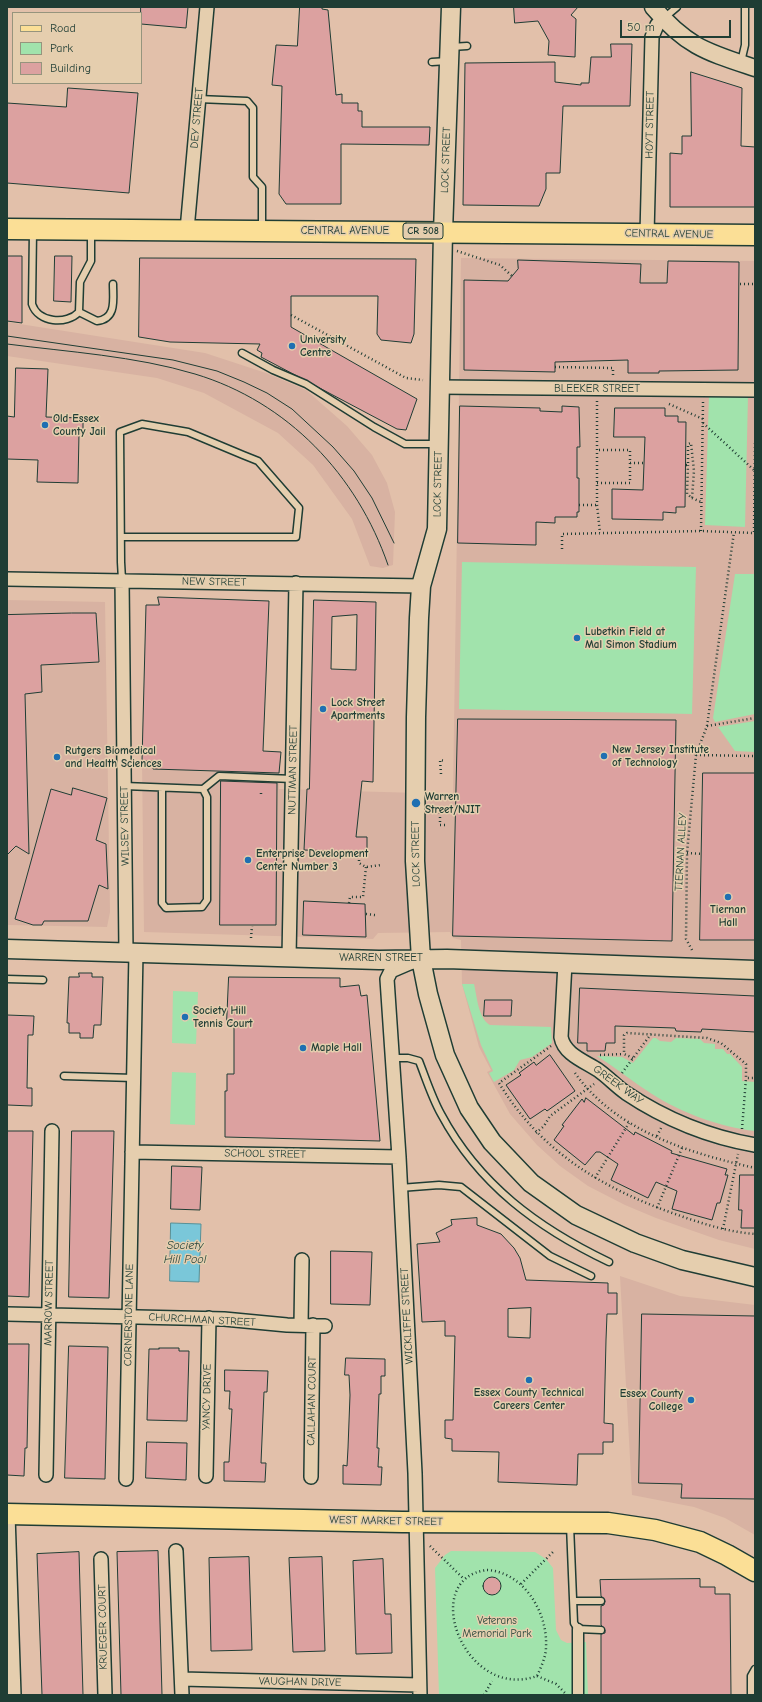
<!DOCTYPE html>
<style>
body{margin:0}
#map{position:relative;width:762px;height:1702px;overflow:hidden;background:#e2c0aa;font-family:"Comic Neue",sans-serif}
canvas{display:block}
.frame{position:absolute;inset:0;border:8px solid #1f3d34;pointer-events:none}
.legend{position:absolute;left:12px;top:12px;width:130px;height:72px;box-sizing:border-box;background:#e5ceae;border:1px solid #96947d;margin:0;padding:5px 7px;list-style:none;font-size:12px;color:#1f3d34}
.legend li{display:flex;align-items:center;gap:8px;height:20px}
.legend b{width:20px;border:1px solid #96947d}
.scale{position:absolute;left:620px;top:20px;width:111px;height:18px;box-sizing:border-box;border:2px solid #1f3d34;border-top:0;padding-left:5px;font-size:12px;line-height:14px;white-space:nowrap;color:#1f3d34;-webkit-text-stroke:3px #e5ceae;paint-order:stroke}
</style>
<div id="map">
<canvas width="762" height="1702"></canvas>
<div class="frame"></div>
<ul class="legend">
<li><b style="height:5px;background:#fbdf96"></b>Road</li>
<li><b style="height:11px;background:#a1e3ac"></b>Park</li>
<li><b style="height:11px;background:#dca1a0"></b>Building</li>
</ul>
<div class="scale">50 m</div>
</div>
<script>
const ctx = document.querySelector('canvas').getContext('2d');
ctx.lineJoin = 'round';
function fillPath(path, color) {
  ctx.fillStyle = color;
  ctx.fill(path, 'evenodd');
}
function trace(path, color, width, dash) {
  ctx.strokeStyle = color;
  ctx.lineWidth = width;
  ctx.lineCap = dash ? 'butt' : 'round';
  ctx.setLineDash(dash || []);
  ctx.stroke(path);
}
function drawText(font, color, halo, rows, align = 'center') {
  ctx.font = font + ' "Comic Neue",sans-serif';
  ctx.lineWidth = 3;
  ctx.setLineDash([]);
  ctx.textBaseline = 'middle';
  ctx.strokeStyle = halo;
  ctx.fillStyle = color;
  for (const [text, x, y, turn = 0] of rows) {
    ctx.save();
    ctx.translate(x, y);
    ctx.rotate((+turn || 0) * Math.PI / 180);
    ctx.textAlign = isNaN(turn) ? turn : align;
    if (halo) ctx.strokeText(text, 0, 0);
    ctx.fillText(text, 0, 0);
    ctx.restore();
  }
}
fillPath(new Path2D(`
 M461 258 755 261V1249L719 1240 656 1218 625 1205 588 1186 560 1166 537 1145 510 1114 487 1072 491 1070 479 1047 462 984 461 940 453 938 450 932 378 933 373 939 144 932 142 761 146 605H158V597L269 601 263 751 281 752 279 789 453 794Z
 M7 322 205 353 266 373 306 390 347 426 372 455 387 483 395 512 393 565 383 568 370 566 352 519 313 465 278 433 204 393 157 378 7 356Z
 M7 600 105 602 110 912 107 927 7 925Z
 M620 1276 680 1296 755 1305V1535L725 1518 694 1507 632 1495Z`), '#d8b2a2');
fillPath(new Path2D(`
 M709 395 748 396 745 527 705 525Z
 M462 562 696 567 692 714 459 709Z
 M735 574H755V714L715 722 713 718Z
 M755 721V752L735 751 718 727Z
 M462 984H474C477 996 478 1018 490 1025L551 1027 552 1043 532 1057 520 1060 514 1070 494 1082 489 1073 493 1071 481 1045Z
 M173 991 198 992 196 1044 172 1043Z
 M653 1038H656L660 1041 671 1042 676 1038 700 1039 704 1043 715 1044V1049H723L727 1054H730L742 1067V1081L755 1082V1131C720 1127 682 1113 652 1094 633 1082 616 1068 597 1056L622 1057 633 1063Z
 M172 1072 196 1073 195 1125 170 1124Z
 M451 1551 535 1552 546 1559 553 1568 556 1630 561 1640 567 1643 586 1642 588 1695H439L435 1568 445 1555Z`), '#a1e3ac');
const water = new Path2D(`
 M171 1223 201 1224 199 1282 170 1281Z`);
fillPath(water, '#7ac7d9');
trace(water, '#569097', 1);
const building = new Path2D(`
 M141 7H188L186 28 141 24Z
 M300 7H322V9L328 10 336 95 342 94V103H358V111H362V127H430L429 145 341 144V204H286L279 194 282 86 272 85 276 45 297 46Z
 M514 7H578L571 15 576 19 575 57 548 55 549 41 538 21 515 23Z
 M611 44H632L630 106H563L560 173H546V189L539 206 463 205 465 63 555 62V82L581 85V83H589L591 57H611Z
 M691 72 742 88 741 146 755 147V207H670V153L682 154V136H691Z
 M68 88 138 93 129 193 7 183V103L66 107Z
 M7 256H22V323L7 321Z
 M55 256H72L71 302 54 301Z
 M140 258 416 259 414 334 411 343 381 340 377 334 378 296H291V327L417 399 406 430 397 429 261 357 262 353 257 350 260 344 170 342 139 337Z
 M518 260 641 264 640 283H667L668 261 739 262 738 370 659 371V373H628V360L555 362V372L464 370V280L508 281 518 269Z
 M16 368 48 369 46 417 83 418V433H79L78 483 37 482 38 460 7 459V416L14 417Z
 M460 406 540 408V411L562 412V406L579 407 580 447H577V478H579V512H577V517H555V523L536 522V545L458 543Z
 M615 408H665V416H678V422H686L685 507H676V513L663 512V520L612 519V489L643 490 645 437H614Z
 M158 597 269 601 263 751 281 752 279 773 153 769 155 761H142L146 605H159Z
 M314 600 376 602 373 782 362 781 356 837H367V852L304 850 307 789H309ZM357 615 356 670 331 669 332 617Z
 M72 613H96L99 662 41 665 42 692 25 694 29 854 16 846 7 855V615Z
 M458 719 676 720 672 941 453 936Z
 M703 773H755V940H700Z
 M221 781 277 783 276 925H220Z
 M73 788 107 798 96 840 106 844 108 889 99 885 88 921H44L42 925H33L15 919 51 789 71 795Z
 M304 901 365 904 366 937 303 935Z
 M79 973H92V977H103L101 1025H94L93 1038H80V1033H69V1023H67L69 977H79Z
 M229 977 340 978V987L359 985 361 996 367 995 380 1141 225 1137V1091H227V1074H234V1022H227Z
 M580 988 755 996V1032L702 1029 701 1032 676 1031 675 1028 615 1026V1043H606L605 1051H587V1043H578Z
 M485 1000H512L511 1016H484Z
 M7 1015 34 1016 33 1035H28L27 1088H32V1106L7 1105Z
 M550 1055 575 1091 547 1111 545 1109 530 1119 506 1085 521 1075 519 1073 534 1062 536 1065Z
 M586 1098 634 1135 635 1132 672 1151 671 1153 727 1169 725 1175H728L720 1203H717L712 1220 672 1209 677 1191 656 1182 648 1198 611 1180 618 1164 600 1152H596L585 1165 554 1140 564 1126 562 1125 582 1099 584 1102Z
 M7 1131H33L29 1297 7 1296Z
 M72 1131H114L109 1298 69 1297Z
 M172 1166 202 1167 200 1210 171 1209Z
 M740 1175H755V1228H741L742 1210H739Z
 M477 1218V1225L501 1234 514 1248 520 1258 526 1280 608 1283V1293H617V1314H607L606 1340 604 1423 613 1424V1442H603V1454H578L577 1485 498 1482 499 1452 452 1451V1439L445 1438V1420H453L455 1336H445V1321L422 1322 417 1244 440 1242 436 1233 452 1225 451 1220ZM531 1308 530 1338 508 1337V1309Z
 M331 1251 372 1252 370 1305 331 1304Z
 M642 1314 755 1316V1499L681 1498 682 1484 639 1483Z
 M7 1344H29L27 1448H25L24 1476 7 1475Z
 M69 1346 108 1347 105 1479 65 1478Z
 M159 1348H179V1351H189L187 1421 147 1420 149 1349H159Z
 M346 1358 385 1359V1376H381V1394H379L377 1448H379L378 1467H382L381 1485 343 1484V1465L347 1466 348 1448 350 1395 349 1375H345Z
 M225 1370 268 1371 267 1392H264L261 1463H266L265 1482 224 1481V1462H229L232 1409H229L230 1391H225Z
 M147 1442 187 1443 186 1480 146 1478Z
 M158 1551 162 1695H121L117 1552Z
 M79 1552 83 1695H42L37 1554Z
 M249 1557 252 1650 211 1651 209 1558Z
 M322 1557 325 1651 293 1652 289 1558Z
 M383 1559 385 1614H391L392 1653 356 1654 353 1561Z
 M483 1586a9 9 0 1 1 18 0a9 9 0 1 1-18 0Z
 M700 1579V1587H715V1594H730L731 1695H601V1634L605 1633V1630L601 1625V1606L604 1605 605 1601 601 1596 600 1580Z`);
fillPath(building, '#dca1a0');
trace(building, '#1f3d34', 1);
const service = new Path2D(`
 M664 18 677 7
 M451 47 467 46
 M432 62 448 61
 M741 62 745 45V7
 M198 99 247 101 253 108V177L262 187V229
 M33 231 32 304C38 323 67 325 79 312L80 282 91 261V232
 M79 312 97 321C117 319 113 299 113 284
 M242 353 273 370 306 384 374 427 405 444H437
 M121 537H296L299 508 258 461 243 455 188 432 142 424 120 432 121 562 122 580
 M124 786 203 789 207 797V900L202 907 166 908 162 903V788
 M203 789 219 776 293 779
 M7 979 43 980
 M392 1058H408L419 1061C426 1079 432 1098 441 1114 479 1185 538 1228 609 1262
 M64 1076 134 1078
 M400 1188 439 1185 461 1187 550 1256 591 1276
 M570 1525 574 1623 578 1629 601 1630
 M574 1601H601
 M751 1695V1676L755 1669`);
const pedestrian = new Path2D(`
 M578 1629V1695`);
const minor = new Path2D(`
 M187 230 207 7
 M647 234 652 37 657 25 663 19
 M439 387 755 390
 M7 579 421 586
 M122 580 126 952
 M289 957 296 583
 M412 962 391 971 387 979 399 1157 415 1473 420 1695
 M565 963 561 1037C564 1054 584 1061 598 1070 608 1077 616 1086 626 1093 665 1119 709 1137 755 1145
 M132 1152 399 1157
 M7 1314 224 1319 287 1325 325 1326
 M301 1325 302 1260
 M46 1475 52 1131
 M206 1476 209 1318
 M311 1477 313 1325
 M126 1479 136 952
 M8 1514 14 1695
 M176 1551 182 1695
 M101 1559 105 1695
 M182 1679 419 1685`);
const tertiary = new Path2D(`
 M653 7C687 47 707 52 755 68`);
const secondary = new Path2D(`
 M451 7 443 232 437 529 421 586 419 618 416 717 415 861 421 959 428 994 445 1055 469 1108 492 1142 531 1183 576 1215 635 1243 682 1260 755 1277
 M7 949 379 960 447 959 755 970`);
const primary = new Path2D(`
 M7 229 755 235
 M7 1514 402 1522 608 1523 655 1530 700 1542 727 1555 755 1571`);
trace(service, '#1f3d34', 9);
trace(pedestrian, '#1f3d34', 13);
trace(minor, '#1f3d34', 16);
trace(tertiary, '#1f3d34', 19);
trace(secondary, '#1f3d34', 21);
trace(primary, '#1f3d34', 23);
trace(new Path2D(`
 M457 251 500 265 512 276
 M740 284H755
 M291 315 406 378 423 380
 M555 367 613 368V375
 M597 401V505L600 533
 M669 404 703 419
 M703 423 755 471
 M630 463H644
 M686 465H688V444L691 443 694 471 692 498 687 494 688 465
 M597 483H630V450H597
 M692 498 701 502
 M579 505H596
 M701 531 703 402
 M562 549V534L701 531 754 533 755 442
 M707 726 755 718
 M696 755 755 756
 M441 774 440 760 445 761
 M261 793V794
 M440 813V825H446
 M359 852V863L366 867 381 865
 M687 853 702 854
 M349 903 350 897H363L366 867
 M366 914 375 915
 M251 938 252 926
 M692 950 686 939 687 853 696 755 707 726 734 532
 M551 1046 499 1083C541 1152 603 1189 678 1215 703 1224 729 1232 755 1234
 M600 1055 624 1054
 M633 1058 624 1054V1035L627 1033 707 1038 721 1043 746 1064V1078H755
 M575 1073C616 1131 689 1153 755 1168
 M622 1073 651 1034
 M742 1129 746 1078
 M536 1133 544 1126 550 1116 594 1084
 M657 1136 661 1128
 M595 1178 629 1123
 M657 1208 682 1148
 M723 1229 738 1154
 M430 1546 464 1579
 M487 1570C524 1572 548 1613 546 1647 546 1657 541 1667 537 1676 464 1702 418 1578 487 1570Z
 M521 1584 554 1551
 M537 1676 556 1684 566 1694
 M484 1695 492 1681`), '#1f3d34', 2.5, [1, 3]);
trace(service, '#e5ceae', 6);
trace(pedestrian, '#e5ceae', 10);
trace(minor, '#e5ceae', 13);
trace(tertiary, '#e5ceae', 16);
trace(secondary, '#e5ceae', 18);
trace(primary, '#fbdf96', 20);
trace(new Path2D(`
 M7 336 173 360 217 371 244 382 267 393 292 409 333 447 354 471 372 498 394 543
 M7 344C69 352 135 356 195 374 288 402 357 475 388 565`), '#1f3d34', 1);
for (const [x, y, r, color] of [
 [292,346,4,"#1f6fb2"],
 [45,425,4,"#1f6fb2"],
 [577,638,4,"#1f6fb2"],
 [323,709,4,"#1f6fb2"],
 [604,756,4,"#1f6fb2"],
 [57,757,4,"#1f6fb2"],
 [416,803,5,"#1f6fb2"],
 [248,860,4,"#1f6fb2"],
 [728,897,4,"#1f6fb2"],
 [185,1017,4,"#1f6fb2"],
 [303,1048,4,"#1f6fb2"],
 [529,1380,4,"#1f6fb2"],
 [691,1400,4,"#1f6fb2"]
]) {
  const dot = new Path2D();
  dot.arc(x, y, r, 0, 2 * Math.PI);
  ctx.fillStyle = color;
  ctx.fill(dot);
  trace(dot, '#e5ceae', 1.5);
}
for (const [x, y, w] of [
 [423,231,40]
]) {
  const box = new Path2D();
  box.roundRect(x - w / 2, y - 8, w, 16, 3);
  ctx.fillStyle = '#e5ceae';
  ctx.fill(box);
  trace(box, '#1f3d34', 1);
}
drawText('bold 10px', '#1f3d34', null, [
 ["CR 508",423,231]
]);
drawText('11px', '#1f3d34', '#e5ceae', [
 ["DEY STREET",197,118,-85],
 ["HOYT STREET",650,125,-89],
 ["LOCK STREET",446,160,-88],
 ["CENTRAL AVENUE",345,231],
 ["CENTRAL AVENUE",669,234,1],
 ["BLEEKER STREET",597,389],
 ["LOCK STREET",438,484,-89],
 ["NEW STREET",214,582,1],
 ["NUTTMAN STREET",293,770,-89],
 ["WILSEY STREET",125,826,-91],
 ["TIERNAN ALLEY",681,852,-87],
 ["LOCK STREET",416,854,-91],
 ["WARREN STREET",381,958],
 ["GREEK WAY",618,1085,36],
 ["SCHOOL STREET",265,1154,1],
 ["MARROW STREET",49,1303,-89],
 ["CORNERSTONE LANE",129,1315,-89],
 ["WICKLIFFE STREET",407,1316,-93],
 ["CHURCHMAN STREET",202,1320,3],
 ["YANCY DRIVE",207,1397,-89],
 ["CALLAHAN COURT",312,1401,-89],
 ["WEST MARKET STREET",386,1521,1],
 ["KRUEGER COURT",103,1627,-91],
 ["VAUGHAN DRIVE",300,1682,1]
]);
drawText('bold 11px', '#1f3d34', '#e5ceae', [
 ["University",300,340],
 ["Centre",300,353],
 ["Old Essex",53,419],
 ["County Jail",53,432],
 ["Lubetkin Field at",585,632],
 ["Mal Simon Stadium",585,645],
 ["Lock Street",331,703],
 ["Apartments",331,716],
 ["New Jersey Institute",612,750],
 ["of Technology",612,763],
 ["Rutgers Biomedical",65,751],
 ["and Health Sciences",65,764],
 ["Warren",425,797],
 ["Street/NJIT",425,810],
 ["Enterprise Development",256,854],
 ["Center Number 3",256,867],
 ["Tiernan",728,910,"center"],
 ["Hall",728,923,"center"],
 ["Society Hill",193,1011],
 ["Tennis Court",193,1024],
 ["Maple Hall",311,1048],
 ["Essex County Technical",529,1393,"center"],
 ["Careers Center",529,1406,"center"],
 ["Essex County",683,1394,"right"],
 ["College",683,1407,"right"]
], 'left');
drawText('11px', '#26453a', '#e5ceae', [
 ["Veterans",497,1621],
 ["Memorial Park",497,1634]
]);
drawText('italic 12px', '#24443c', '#e5ceae', [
 ["Society",185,1246],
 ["Hill Pool",185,1260]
]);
</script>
